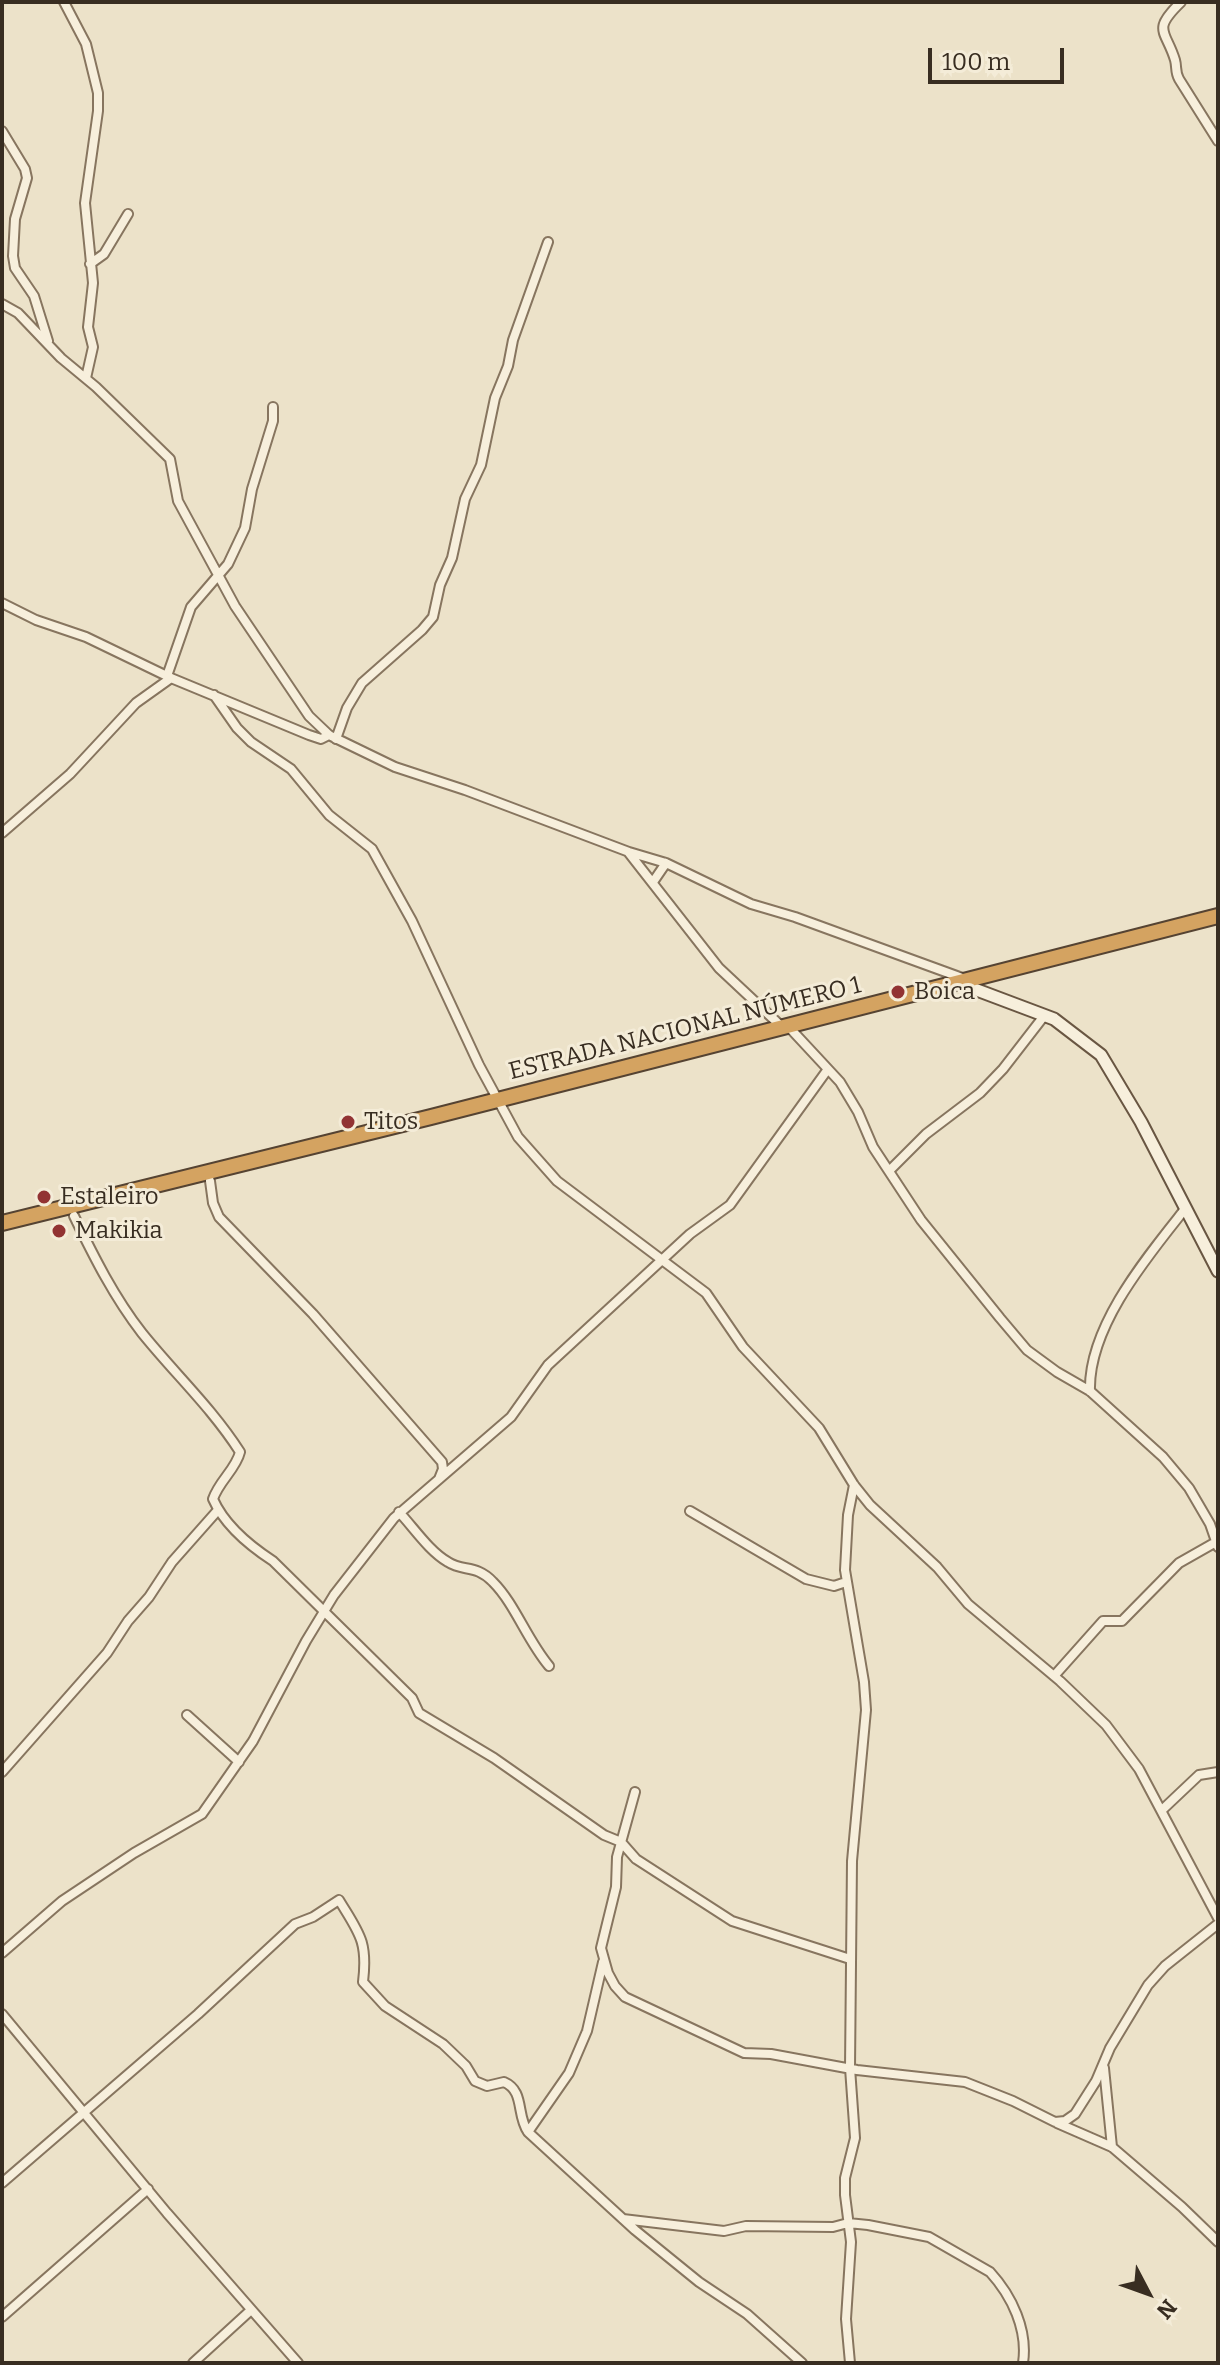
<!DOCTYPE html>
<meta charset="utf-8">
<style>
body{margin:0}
#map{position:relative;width:1220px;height:2365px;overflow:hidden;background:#ece2c9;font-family:Bitter,serif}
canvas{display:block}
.frame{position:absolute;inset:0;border:4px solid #382d21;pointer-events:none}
.north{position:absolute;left:1108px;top:2253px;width:80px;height:80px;-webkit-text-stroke:6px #f4ecd8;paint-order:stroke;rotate:131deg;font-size:22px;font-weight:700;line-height:32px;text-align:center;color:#382d21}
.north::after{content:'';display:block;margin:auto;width:28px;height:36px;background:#382d21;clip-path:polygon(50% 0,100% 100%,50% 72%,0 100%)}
.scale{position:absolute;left:928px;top:48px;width:136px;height:36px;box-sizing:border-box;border:4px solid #382d21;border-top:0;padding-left:10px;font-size:24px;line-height:28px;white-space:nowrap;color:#382d21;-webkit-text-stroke:6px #f4ecd8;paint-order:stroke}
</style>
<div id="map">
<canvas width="1220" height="2365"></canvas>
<div class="frame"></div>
<div class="north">N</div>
<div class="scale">100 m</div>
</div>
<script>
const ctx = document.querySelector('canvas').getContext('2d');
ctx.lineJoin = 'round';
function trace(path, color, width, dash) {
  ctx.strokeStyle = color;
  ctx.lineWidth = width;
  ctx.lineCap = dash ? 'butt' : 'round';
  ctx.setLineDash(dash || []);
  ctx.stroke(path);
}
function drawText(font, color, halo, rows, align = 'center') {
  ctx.font = font + ' Bitter,serif';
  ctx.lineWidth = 6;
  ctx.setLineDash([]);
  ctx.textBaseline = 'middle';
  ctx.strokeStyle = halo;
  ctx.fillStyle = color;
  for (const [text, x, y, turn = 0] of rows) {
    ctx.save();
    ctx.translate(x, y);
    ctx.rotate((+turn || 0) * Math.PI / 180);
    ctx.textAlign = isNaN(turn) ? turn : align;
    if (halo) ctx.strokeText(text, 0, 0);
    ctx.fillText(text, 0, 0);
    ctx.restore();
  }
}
const street = new Path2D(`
 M64 2 86 44 98 93V111L85 203 93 283 88 327 93 347 86 378
 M1181 2C1151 31 1166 30 1175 60 1177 67 1175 72 1179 79L1218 141
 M2 131 25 169 27 178 15 219 13 256 15 268 34 296 48 341
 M90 264 104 254 128 214
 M2 304 18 313 61 358 96 387 170 459 178 501 235 606 309 716 329 735 395 767 465 790 629 852 666 863 751 904 795 917 965 979
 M2 603 36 620 86 637 171 678 309 735 321 739 329 735
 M167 676 191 607 228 564 245 528 252 489 273 421V407
 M214 695 237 728 251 742 291 769 329 815 372 849 412 921 479 1065 518 1137 557 1181 706 1293 743 1347 819 1428 854 1485 870 1505 937 1567 968 1604 1060 1681 1106 1725 1139 1769 1218 1918
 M336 739 347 708 362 683 422 630 433 617 440 585 452 558 465 499 481 465 495 398 508 366 513 340 548 242
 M2 833 70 774 136 703 171 678
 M629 853 719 968 782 1027
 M653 882 666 863
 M787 1025 840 1082 858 1112 873 1147 921 1220 1000 1318 1027 1350 1057 1372 1090 1391 1163 1457 1189 1488 1210 1524 1218 1547
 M889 1171 926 1134 980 1093 1003 1069 1044 1016
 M210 1181 213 1203 219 1217 313 1314 442 1462 443 1469 439 1479
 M74 1216C94 1257 114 1297 142 1333 175 1374 211 1407 240 1452 236 1469 219 1481 213 1499 224 1524 250 1546 273 1561L412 1698 419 1713 494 1758 604 1835 621 1842 636 1859 732 1921 850 1959
 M1090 1391C1088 1327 1147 1257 1185 1209
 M690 1511 806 1579 834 1586 846 1582
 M399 1512C414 1528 429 1551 448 1562 463 1572 476 1564 493 1582 515 1604 527 1640 549 1666
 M1054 1676 1103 1621H1122L1179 1563 1216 1542
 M187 1715 239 1762
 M2 1772 107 1653 128 1621 149 1597 172 1562 218 1510
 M635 1792 617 1857 616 1887 601 1948 608 1973 615 1986 625 1997 744 2053 771 2054 857 2070 965 2082 1013 2101 1055 2122 1065 2121 1075 2114 1096 2081 1110 2048 1148 1985 1165 1966 1218 1924
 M1162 1810 1199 1775 1218 1772
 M2 1953 62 1901 134 1853 202 1814 253 1741 306 1641 334 1595 394 1518 511 1417 548 1365 690 1234 730 1205 828 1069
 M2 2014 167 2213 298 2363
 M1104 2068 1112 2147
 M1057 2123 1112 2147 1182 2207 1218 2242
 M528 2132 569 2073 587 2031 603 1962
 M2 2183 198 2014 295 1924 313 1917 339 1900C359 1933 368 1941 363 1982L385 2006 443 2044 466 2066 475 2081 487 2086 504 2082C525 2091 516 2115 528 2132L635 2230 699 2282 747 2314 802 2363
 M623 2219 724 2231 746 2226 833 2227 848 2223 868 2225 929 2237 990 2272C1012 2296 1028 2330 1023 2363
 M2 2317 148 2189
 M193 2363 251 2310
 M850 2363 846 2319 851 2242 845 2195V2178L855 2138 850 2068 852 1861 866 1710 864 1682 845 1570 848 1515 854 1485`);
const secondary = new Path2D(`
 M961 984 1054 1019 1101 1055 1141 1122 1218 1271`);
const highway = new Path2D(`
 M2 1223 431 1117 1218 916`);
trace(street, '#87755f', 12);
trace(secondary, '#695642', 15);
trace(highway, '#554332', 18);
trace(street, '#f7efdc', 8);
trace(secondary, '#f7efdc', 11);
trace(highway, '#d4a361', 14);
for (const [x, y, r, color] of [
 [898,992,8,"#923333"],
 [348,1122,8,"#923333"],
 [44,1197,8,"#923333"],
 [59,1231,8,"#923333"]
]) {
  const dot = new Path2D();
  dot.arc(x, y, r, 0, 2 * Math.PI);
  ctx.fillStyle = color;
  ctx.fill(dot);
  trace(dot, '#f4ecd8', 3);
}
drawText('24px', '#382d21', '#f4ecd8', [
 ["Boica",914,992],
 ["Titos",364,1122],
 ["Estaleiro",60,1197],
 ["Makikia",75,1231]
], 'left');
drawText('24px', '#382d21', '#f4ecd8', [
 ["ESTRADA NACIONAL NÚMERO 1",685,1029,-14]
]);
</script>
